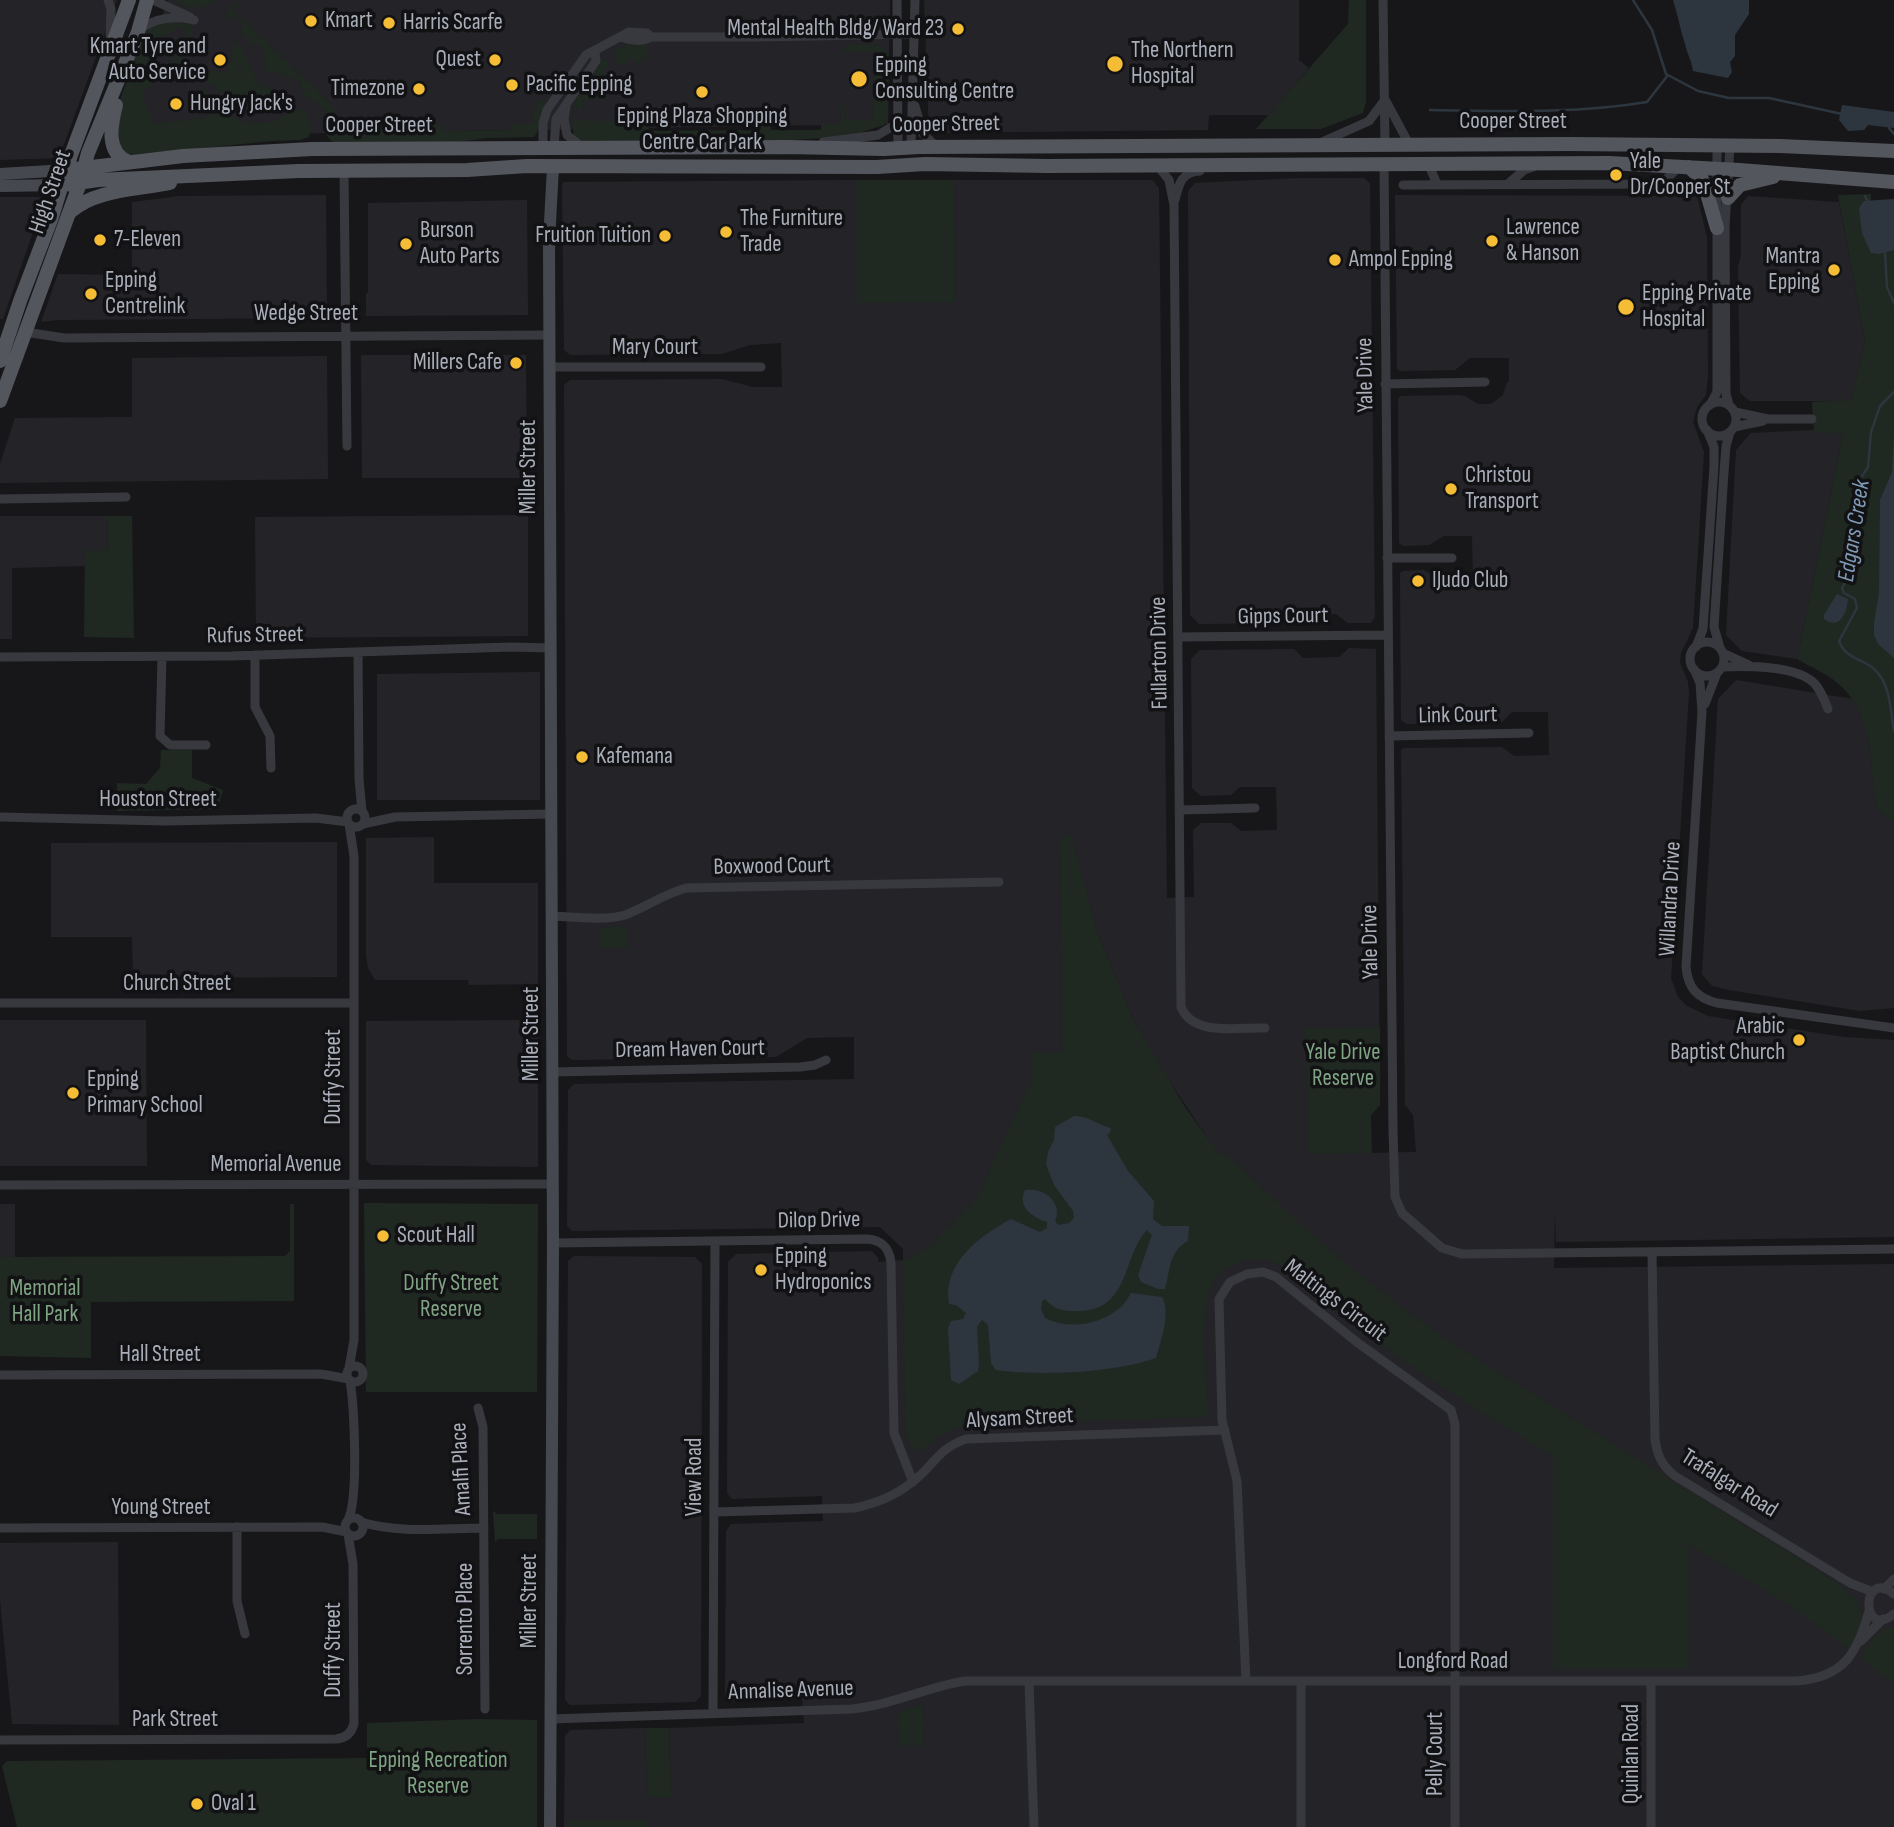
<!DOCTYPE html>
<style>
body{margin:0}
canvas{display:block;background:#17171a}
</style>
<canvas width="1894" height="1827"></canvas>
<script>
const ctx = document.querySelector('canvas').getContext('2d');
ctx.lineJoin = 'round';
function fillPath(path, color) {
  ctx.fillStyle = color;
  ctx.fill(path, 'evenodd');
}
function trace(path, color, width, dash) {
  ctx.strokeStyle = color;
  ctx.lineWidth = width;
  ctx.lineCap = dash ? 'butt' : 'round';
  ctx.setLineDash(dash || []);
  ctx.stroke(path);
}
function drawText(font, color, halo, rows, align = 'center') {
  ctx.font = font + ' "Sofia Sans Condensed",sans-serif';
  ctx.lineWidth = 7;
  ctx.setLineDash([]);
  ctx.textBaseline = 'middle';
  ctx.strokeStyle = halo;
  ctx.fillStyle = color;
  for (const [text, x, y, turn = 0] of rows) {
    ctx.save();
    ctx.translate(x, y);
    ctx.rotate((+turn || 0) * Math.PI / 180);
    ctx.textAlign = isNaN(turn) ? turn : align;
    if (halo) ctx.strokeText(text, 0, 0);
    ctx.fillText(text, 0, 0);
    ctx.restore();
  }
}
fillPath(new Path2D(`
 M0 0H117L59 158 0 160Z
 M168 0H890L888 124 146 136 124 115Z
 M924 0H1299V60L1309 68 1269 115H1209L1208 130 929 133Z
 M1298 178H1364L1370 183 1375 617 1371 623H1348L1336 614H1304L1294 623 1199 624 1190 615 1188 191 1195 183Z
 M857 180H1152L1159 188 1167 898 1194 897 1193 830 1201 823H1231L1241 831 1277 830 1276 787H1240L1231 795 1201 796 1192 788 1191 659 1200 650 1294 649 1303 658 1339 657 1349 648 1376 649 1380 1105 1371 1115 1372 1153 1416 1152 1413 1115 1405 1105 1401 750 1404 748 1502 747 1514 756 1549 755 1548 712H1512L1502 722 1407 724 1401 720 1400 573 1403 571 1423 570 1441 579H1473L1472 536H1444L1429 545 1403 546 1399 543 1398 399 1401 396 1458 395 1465 396 1478 404H1491L1503 395 1507 382H1509V358H1470L1455 370 1400 371 1397 369 1395 195 1697 196 1707 237 1708 376 1706 395 1697 407 1693 422 1704 452 1693 628 1681 653 1680 663 1688 682 1689 693 1671 978 1678 997 1687 1006 1708 1016 1844 1037 1894 1040V1237L1556 1242 1555 1213 1554 1268 1894 1264V1827H564L565 1736 570 1730 645 1728 647 1797H671L669 1728 804 1723 802 1699 730 1702 725 1696 726 1531 731 1524 823 1521 822 1496 732 1499 727 1493 728 1262 736 1254 872 1251 878 1258V1262L903 1260V1249L880 1227 572 1231 567 1226 568 1090 574 1084 854 1079V1037L807 1038 776 1057 572 1060 567 1056 564 385 570 380 722 379 753 387H782L781 343 750 345 722 354 570 355 564 350 562 184 564 182ZM1097 931 1134 1021 1158 1064 1219 1155 1061 939Z
 M326 195 327 318 58 320 41 322 58 274 132 275V202L180 196Z
 M1748 196 1839 202 1865 342 1851 401H1750L1740 393 1738 267 1741 255V205Z
 M0 197H41L43 203 3 319H0Z
 M527 200 528 315 366 316V293H368V203Z
 M361 355H526L527 478H362Z
 M327 356 328 479 0 483V464L15 418 132 417V358Z
 M1814 430V433H1843L1797 659 1742 651 1726 635 1736 450 1751 433Z
 M528 515V636L256 638 255 517Z
 M0 516H107L108 550 85 551V566L12 568V639H0Z
 M540 672V800H377V674Z
 M1736 680 1853 699 1862 713 1867 732 1877 807 1884 815 1894 822V1008L1860 1011 1729 990 1712 986 1702 974 1718 699Z
 M434 837V883H538V984L469 985 468 980H375L368 968 366 956V838Z
 M337 842V977L133 978 132 937H51V843Z
 M0 1020H146L147 1166H0Z
 M538 1020V1167L371 1165 366 1160V1021Z
 M0 1204H15V1257H0Z
 M574 1256 695 1257 702 1264 701 1696 695 1702 570 1705 565 1700 568 1261Z
 M118 1542 119 1725 12 1724 0 1600V1543Z`), '#242327');
fillPath(new Path2D(`
 M173 0H215C202 11 187 10 173 0Z
 M1349 0H1366V102L1363 113 1321 129H1256L1348 24Z
 M233 2 240 3 233 10 337 110 335 112 325 111 314 100 298 95 306 90 300 87 302 82 274 71 271 76 262 63 267 61 259 44 253 46 240 31 243 26 233 14 227 19 225 16Z
 M175 21 190 26 193 32 181 62 172 65 178 42 183 41 187 35 183 28 179 27 173 30 168 36 161 34 150 79 154 85 145 90 143 100 155 124 205 118 209 113 208 99 202 91V87C213 97 227 115 240 120 251 125 268 124 278 119 285 116 290 110 298 110 311 111 312 128 309 137L300 140 271 141 129 156 120 153 113 120 142 37 150 26Z
 M236 40C249 53 249 74 263 86 270 91 282 93 290 96 280 98 275 107 266 111 243 123 225 96 209 83L207 78 213 70 226 74Z
 M633 43H645L647 48V58L641 59V64L635 63V59H628V64L619 65 613 54 616 49Z
 M844 45C858 45 882 40 889 54L888 119 884 125 862 132V135L794 140 581 142 574 137 572 119H583L584 121H645L650 131 753 130V122L770 124 771 130H821V124H841L840 105H844L845 120 874 119 873 52H844Z
 M607 58 610 67 604 68V100H584L583 110H574L573 108 578 96 604 59Z
 M544 98 546 102 537 133 534 137 488 138 456 142 335 143C328 139 326 136 325 128L328 124 343 122 359 129 377 130 424 129 436 124 442 125 443 131 514 130V124L533 123C532 111 534 105 544 98Z
 M857 180H954L955 302 857 303Z
 M1871 194V200L1894 212V822L1884 815 1877 807C1868 762 1875 712 1835 681 1823 672 1809 666 1797 659L1843 433H1814L1812 402 1851 400 1865 342 1838 195Z
 M107 516H132L134 638 84 637 85 551 108 549Z
 M161 750H192V778L223 790 218 809 117 811V783L146 784 160 768Z
 M1060 836H1071L1097 931 1134 1021 1185 1107 1220 1155H1228C1282 1209 1339 1260 1400 1306 1450 1344 1503 1375 1556 1408 1648 1466 1740 1523 1832 1579 1864 1603 1872 1613 1849 1649L1793 1608 1689 1544V1669H1553V1456C1496 1422 1440 1387 1387 1349 1369 1336 1352 1323 1336 1310 1315 1294 1293 1266 1267 1260 1248 1256 1226 1264 1215 1280 1197 1305 1207 1385 1209 1417L967 1425 941 1434 923 1450H914L908 1439 905 1427 903 1261 929 1248 978 1196 1032 1078V1053H1062Z
 M628 926V948H600V928Z
 M1380 1027V1105L1371 1115V1153L1308 1154 1306 1028Z
 M364 1203 538 1204 537 1392H366Z
 M290 1204H294V1301L91 1302V1358L0 1356V1257L285 1256 290 1251Z
 M493 1511 497 1514H537V1539H498L495 1542Z
 M1890 1626 1894 1628V1685L1860 1658 1874 1637Z
 M923 1704 924 1745 899 1746 898 1713Z
 M477 1719 537 1720V1827H17L2 1766 7 1761 367 1758V1723Z
 M645 1728H669L671 1797 647 1798Z
 M570 1820H649V1827H570Z`), '#1f2821');
fillPath(new Path2D(`
 M1673 0H1749V14L1735 35V56L1730 62 1732 72 1728 78 1693 71C1692 61 1687 54 1685 44 1680 29 1678 15 1673 0Z
 M1842 105 1894 112V128L1868 125 1864 130 1848 131 1839 120Z
 M1894 199V250L1879 254 1871 253 1862 233 1859 208 1864 201Z
 M1894 433V658L1878 644 1874 635V623L1879 593 1880 500 1892 472Z
 M1837 594 1848 599C1847 612 1840 631 1824 619V615Z
 M1074 1116C1087 1115 1098 1125 1111 1128L1110 1133 1107 1135 1128 1171 1154 1201 1153 1219 1162 1226H1189L1188 1241C1169 1251 1170 1271 1165 1289H1158L1141 1282 1138 1275 1152 1235 1147 1230C1121 1258 1131 1313 1074 1311 1061 1311 1054 1309 1045 1299L1042 1301 1041 1309 1045 1318C1069 1330 1100 1325 1121 1307 1125 1303 1128 1298 1131 1293L1162 1297C1171 1312 1161 1341 1156 1358 1113 1373 1041 1376 996 1370L991 1363 988 1325 982 1320 977 1327 979 1363 978 1371 959 1384 951 1380 948 1328 951 1321 963 1319 966 1313 956 1305 949 1304C942 1264 979 1236 1011 1219L1040 1232 1047 1228V1222C1032 1217 1017 1207 1025 1190 1042 1186 1064 1202 1055 1221L1058 1225 1069 1223 1074 1218 1073 1211 1054 1185 1046 1164 1048 1152 1054 1140 1055 1127Z`), '#2d363e');
trace(new Path2D(`
 M1633 0 1652 30 1666 74 1698 91 1729 98H1769L1842 114
 M1430 110C1503 111 1575 114 1647 102L1668 75
 M1889 128 1894 134
 M1865 196 1869 203
 M1885 252 1887 287 1894 303
 M1894 392 1880 406 1871 432 1868 467 1859 481 1852 533 1856 549 1855 564 1842 588 1844 593 1855 599 1857 608 1839 641C1845 658 1860 658 1873 668 1891 683 1890 710 1894 731`), '#2d363e', 2.5);
trace(new Path2D(`
 M108 0 111 9 110 41
 M153 0 190 17
 M897 0 898 148
 M1383 0 1385 145
 M140 30C153 18 177 15 194 20
 M621 37C630 41 642 42 651 37H757L915 34
 M1386 101 1409 144
 M915 106 923 134 935 145
 M566 107 564 119 567 135 582 147
 M823 142 878 135 898 123
 M1322 142 1369 121 1384 101
 M911 147 915 0
 M543 148V123L547 110 586 55 629 32 647 33 651 37
 M554 148 556 119 596 61 595 52
 M1384 162 1393 1130 1395 1197 1402 1213 1442 1248 1462 1254 1894 1249
 M1428 163 1437 184
 M1157 165 1169 180 1174 205 1181 1007C1193 1037 1239 1027 1265 1028
 M344 171 347 446
 M1508 184 1524 170 1533 167
 M1403 185 1656 184 1665 180 1679 167
 M1175 200C1179 184 1181 172 1200 171
 M25 332 64 338 549 335
 M549 367H761
 M1385 384 1485 382
 M1702 419a17 17 0 1 1 34 0a17 17 0 1 1-34 0Z
 M1710 405 1717 392V145
 M1729 405 1726 394 1725 226 1730 146
 M1735 412 1768 419H1812
 M1734 427 1763 421
 M0 499 126 497
 M1387 558H1452
 M1179 637 1388 635
 M1690 659a17 17 0 1 1 34 0a17 17 0 1 1-34 0Z
 M1696 647 1703 629 1714 466V447L1707 430
 M1720 648 1714 627 1724 472 1726 446 1730 432
 M358 653 359 779 362 811
 M1723 653 1749 665
 M255 655V707L270 736 271 768
 M0 657 231 656 511 647 551 648
 M162 657 160 736 170 745H206
 M1722 667C1747 666 1797 665 1815 684 1821 691 1825 701 1828 709
 M1694 669 1700 683 1702 712 1686 967C1688 988 1697 998 1717 1003L1894 1028
 M1705 704 1717 673
 M1389 736 1529 733
 M347 818a9 9 0 1 1 18 0a9 9 0 1 1-18 0Z
 M1181 810 1255 808
 M0 817 165 821 316 818 348 822
 M349 824 354 856V1340L349 1368
 M363 824 395 817 551 814
 M552 916C573 917 606 921 625 915 646 907 664 894 686 888L999 882
 M0 1003H353
 M553 1072 800 1067 815 1065 826 1060
 M0 1185 553 1184
 M553 1243 867 1239C882 1240 889 1248 891 1262L894 1433 913 1482
 M1652 1252 1655 1439C1657 1455 1662 1466 1675 1476L1850 1583 1873 1592
 M347 1374a8 8 0 1 1 16 0a8 8 0 1 1-16 0Z
 M0 1375 321 1374 349 1379
 M478 1408 483 1427 485 1709
 M714 1512 855 1508C876 1503 893 1497 911 1483 933 1467 937 1449 966 1439L1225 1430
 M345 1527a9 9 0 1 1 18 0a9 9 0 1 1-18 0Z
 M348 1520C359 1498 354 1406 350 1380
 M361 1522C399 1534 445 1528 484 1528
 M237 1527V1601L245 1634
 M0 1528 322 1527 347 1532
 M1884 1589 1894 1579
 M1894 1594C1861 1567 1860 1641 1894 1614
 M1861 1641 1883 1619
 M1029 1681 1034 1827
 M1246 1681 1237 1481 1222 1420 1219 1299 1230 1282 1247 1274 1263 1272 1276 1277 1358 1343 1451 1410 1455 1424V1827
 M1301 1681V1827
 M713 1713 715 1241
 M551 1719 852 1709C892 1705 927 1687 965 1681H1797C1844 1677 1857 1654 1869 1611
 M0 1740 336 1739C346 1738 352 1733 354 1723L353 1564 348 1534
 M1651 1827V1682`), '#38393f', 9);
trace(new Path2D(`
 M0 174 67 170
 M0 186 63 185
 M550 1827 553 1243 549 241 553 167`), '#46484f', 12);
trace(new Path2D(`
 M116 105C111 125 105 153 129 162
 M1689 167 1700 177 1704 183 1717 228
 M67 170 183 156 312 149 787 147 884 149 919 147 1570 144 1780 146 1894 151
 M63 185 98 180 299 171 467 170 527 166 877 167 925 164 1047 166 1609 163 1739 170 1894 182
 M1728 198 1740 185 1773 177
 M70 212C96 189 137 190 170 183
 M0 361 20 301 52 217 71 155 129 0
 M0 401 80 183 88 153 138 32 147 0`), '#54565e', 14);
for (const [x, y, r, color] of [
 [311,21,7,"#f4bd35"],
 [389,23,7,"#f4bd35"],
 [958,29,7,"#f4bd35"],
 [220,60,7,"#f4bd35"],
 [495,60,7,"#f4bd35"],
 [1115,64,9,"#f4bd35"],
 [859,79,9,"#f4bd35"],
 [512,85,7,"#f4bd35"],
 [419,89,7,"#f4bd35"],
 [702,92,7,"#f4bd35"],
 [176,104,7,"#f4bd35"],
 [1616,175,7,"#f4bd35"],
 [726,232,7,"#f4bd35"],
 [665,236,7,"#f4bd35"],
 [100,240,7,"#f4bd35"],
 [1492,241,7,"#f4bd35"],
 [406,244,7,"#f4bd35"],
 [1335,260,7,"#f4bd35"],
 [1834,270,7,"#f4bd35"],
 [91,294,7,"#f4bd35"],
 [1626,307,9,"#f4bd35"],
 [516,363,7,"#f4bd35"],
 [1451,489,7,"#f4bd35"],
 [1418,581,7,"#f4bd35"],
 [582,757,7,"#f4bd35"],
 [1799,1040,7,"#f4bd35"],
 [73,1093,7,"#f4bd35"],
 [383,1236,7,"#f4bd35"],
 [761,1270,7,"#f4bd35"],
 [197,1804,7,"#f4bd35"]
]) {
  const dot = new Path2D();
  dot.arc(x, y, r, 0, 2 * Math.PI);
  ctx.fillStyle = color;
  ctx.fill(dot);
  trace(dot, '#121215', 2.5);
}
drawText('23px', '#a9aeb9', '#121215', [
 ["Kmart",325,21],
 ["Harris Scarfe",403,23],
 ["Mental Health Bldg/ Ward 23",944,29,"right"],
 ["Kmart Tyre and",206,47,"right"],
 ["Auto Service",206,73,"right"],
 ["The Northern",1131,51],
 ["Hospital",1131,77],
 ["Quest",481,60,"right"],
 ["Epping",875,66],
 ["Consulting Centre",875,92],
 ["Pacific Epping",526,85],
 ["Timezone",405,89,"right"],
 ["Hungry Jack's",190,104],
 ["Epping Plaza Shopping",702,117,"center"],
 ["Centre Car Park",702,143,"center"],
 ["Yale",1630,162],
 ["Dr/Cooper St",1630,188],
 ["The Furniture",740,219],
 ["Trade",740,245],
 ["Lawrence",1506,228],
 ["& Hanson",1506,254],
 ["Burson",420,231],
 ["Auto Parts",420,257],
 ["Fruition Tuition",651,236,"right"],
 ["7-Eleven",114,240],
 ["Mantra",1820,257,"right"],
 ["Epping",1820,283,"right"],
 ["Ampol Epping",1349,260],
 ["Epping",105,281],
 ["Centrelink",105,307],
 ["Epping Private",1642,294],
 ["Hospital",1642,320],
 ["Millers Cafe",502,363,"right"],
 ["Christou",1465,476],
 ["Transport",1465,502],
 ["IJudo Club",1432,581],
 ["Kafemana",596,757],
 ["Arabic",1785,1027,"right"],
 ["Baptist Church",1785,1053,"right"],
 ["Epping",87,1080],
 ["Primary School",87,1106],
 ["Scout Hall",397,1236],
 ["Epping",775,1257],
 ["Hydroponics",775,1283],
 ["Oval 1",211,1804]
], 'left');
drawText('23px', '#a9aeb9', '#121215', [
 ["Cooper Street",1513,122],
 ["Cooper Street",946,125,-1],
 ["Cooper Street",379,126],
 ["High Street",51,192,-71],
 ["Wedge Street",306,314],
 ["Mary Court",655,348],
 ["Yale Drive",1366,375,-91],
 ["Miller Street",529,467,-90],
 ["Gipps Court",1283,617,-1],
 ["Rufus Street",255,636,-1],
 ["Fullarton Drive",1160,653,-91],
 ["Link Court",1458,716,-1],
 ["Houston Street",158,800],
 ["Boxwood Court",772,867,-1],
 ["Willandra Drive",1671,899,-87],
 ["Yale Drive",1371,942,-91],
 ["Church Street",177,984],
 ["Miller Street",532,1034,-90],
 ["Dream Haven Court",690,1050,-1],
 ["Duffy Street",334,1077,-90],
 ["Memorial Avenue",276,1165],
 ["Dilop Drive",819,1221,-1],
 ["Maltings Circuit",1335,1301,37],
 ["Hall Street",160,1355],
 ["Alysam Street",1020,1419,-3],
 ["Amalfi Place",462,1469,-93],
 ["View Road",695,1477,-90],
 ["Trafalgar Road",1729,1484,32],
 ["Young Street",161,1508],
 ["Miller Street",530,1601,-90],
 ["Sorrento Place",466,1619,-90],
 ["Duffy Street",334,1650,-90],
 ["Longford Road",1453,1662],
 ["Annalise Avenue",791,1691,-2],
 ["Park Street",175,1720],
 ["Pelly Court",1436,1754,-90],
 ["Quinlan Road",1632,1754,-90]
]);
drawText('23px', '#80a584', '#121215', [
 ["Yale Drive",1343,1053],
 ["Reserve",1343,1079],
 ["Duffy Street",451,1284],
 ["Reserve",451,1310],
 ["Memorial",45,1289],
 ["Hall Park",45,1315],
 ["Epping Recreation",438,1761],
 ["Reserve",438,1787]
]);
drawText('italic 24px', '#809ab5', '#121215', [
 ["Edgars Creek",1855,531,-81]
]);
</script>
